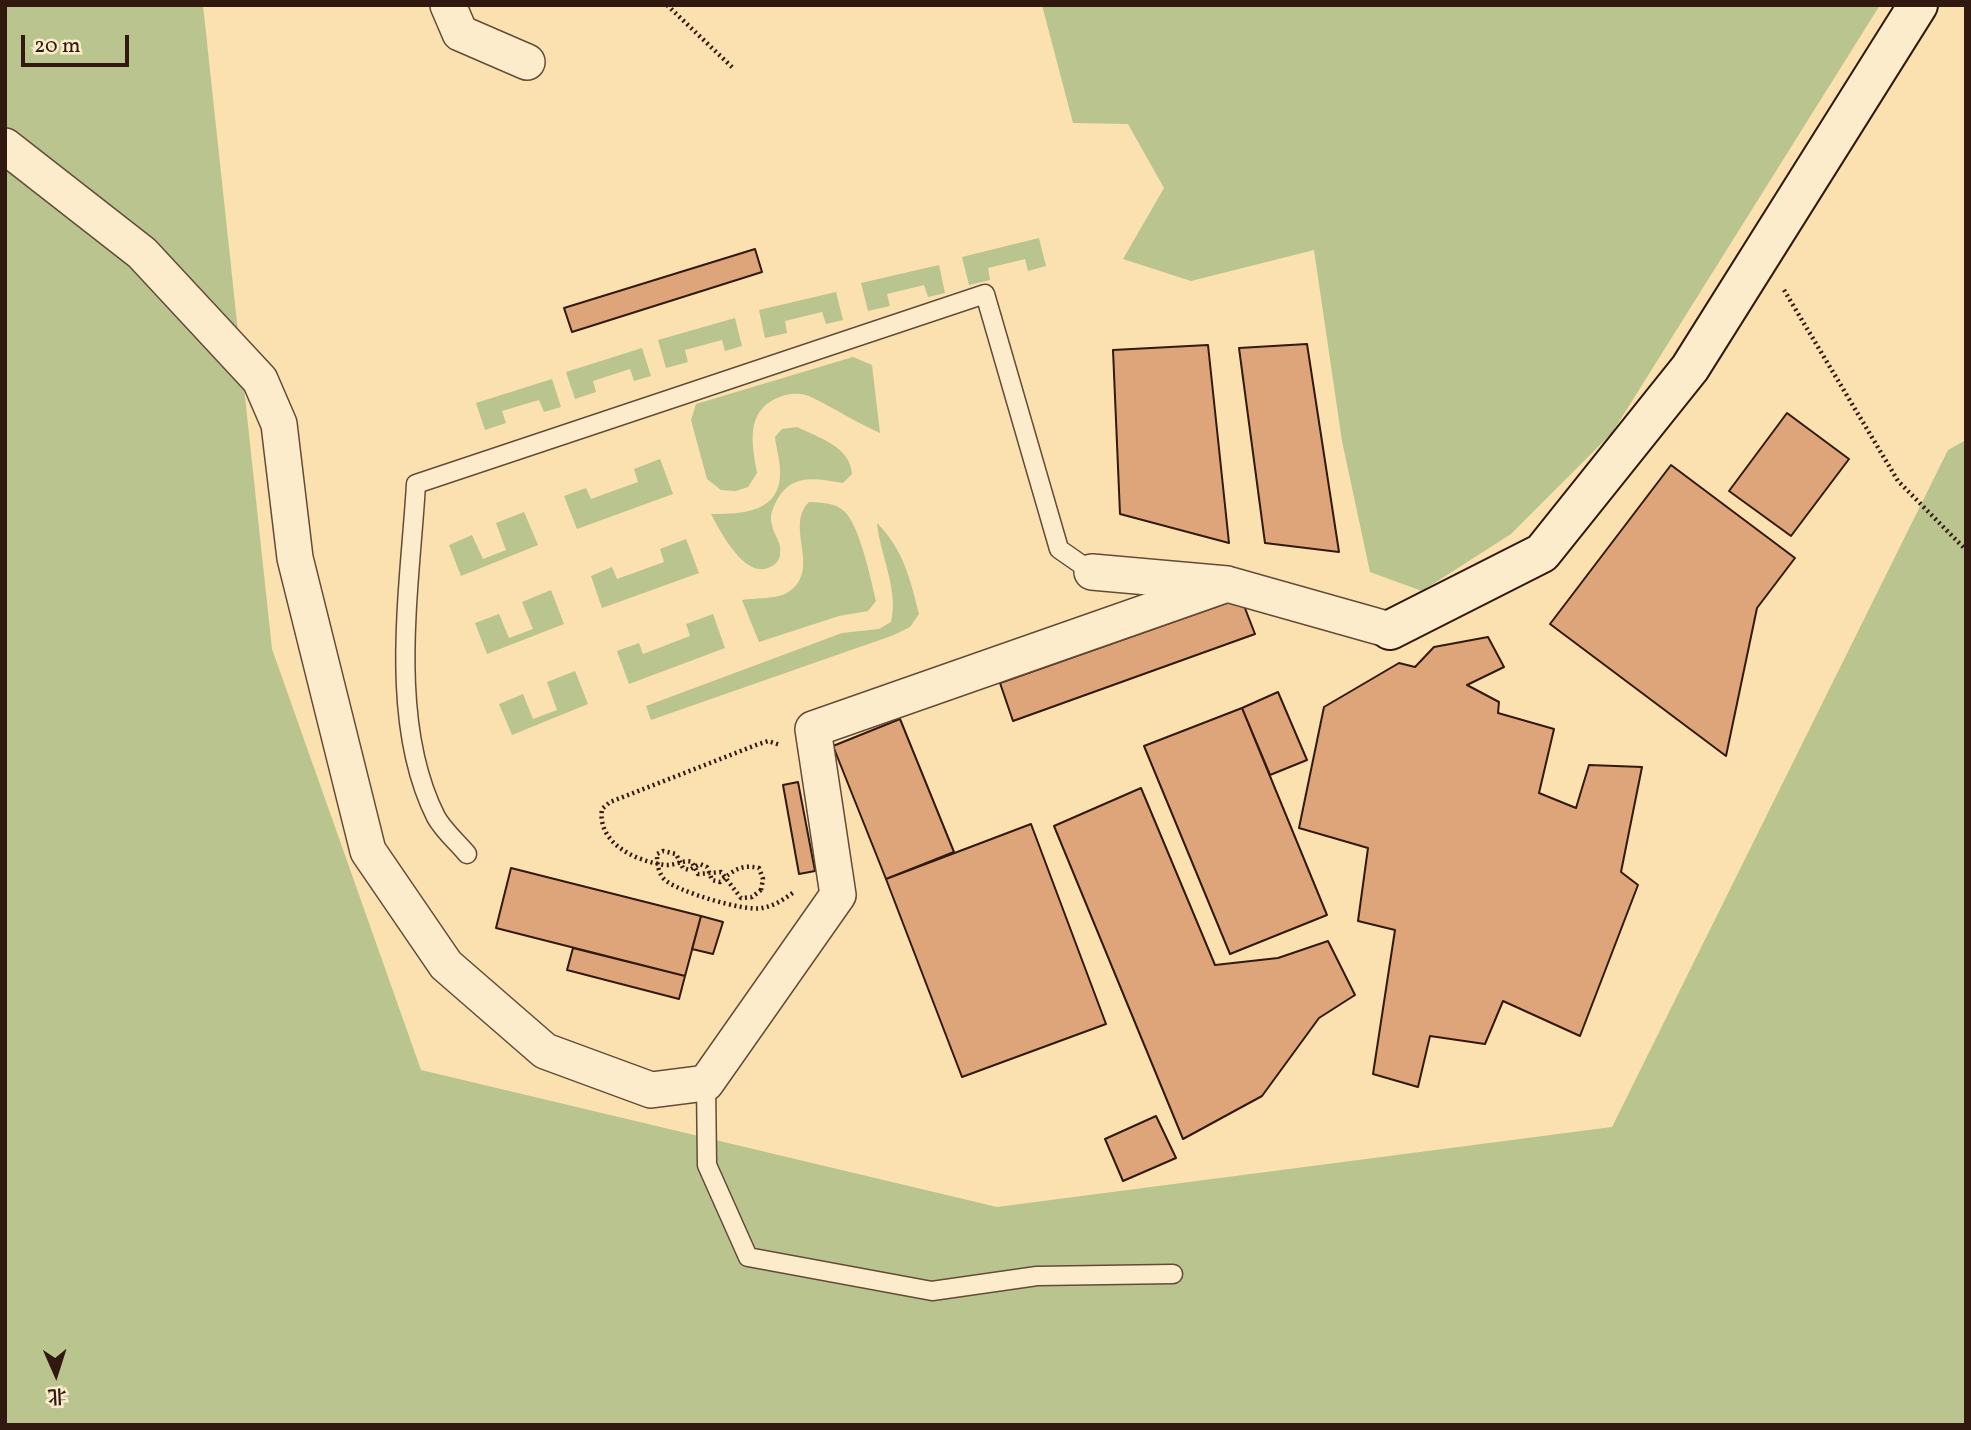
<!DOCTYPE html>
<meta charset="utf-8">
<style>
body{margin:0}
#map{position:relative;width:1971px;height:1430px;overflow:hidden;background:#fae1af;font-family:Vollkorn,"Noto Serif SC",serif}
canvas{display:block}
.frame{position:absolute;inset:0;border:7px solid #311910;pointer-events:none}
.north{position:absolute;left:21px;top:1339px;width:70px;height:70px;-webkit-text-stroke:5px #fceccb;paint-order:stroke;rotate:177deg;font-size:19px;font-weight:700;line-height:28px;text-align:center;color:#311910}
.north::after{content:'';display:block;margin:auto;width:24px;height:32px;background:#311910;clip-path:polygon(50% 0,100% 100%,50% 72%,0 100%)}
.scale{position:absolute;left:21px;top:35px;width:108px;height:32px;box-sizing:border-box;border:4px solid #311910;border-top:0;padding-left:9px;font-size:21px;line-height:24px;white-space:nowrap;color:#311910;-webkit-text-stroke:5px #fceccb;paint-order:stroke}
</style>
<div id="map">
<canvas width="1971" height="1430"></canvas>
<div class="frame"></div>
<div class="north">北</div>
<div class="scale">20 m</div>
</div>
<script>
const ctx = document.querySelector('canvas').getContext('2d');
ctx.lineJoin = 'round';
function fillPath(path, color) {
  ctx.fillStyle = color;
  ctx.fill(path, 'evenodd');
}
function trace(path, color, width, dash) {
  ctx.strokeStyle = color;
  ctx.lineWidth = width;
  ctx.lineCap = dash ? 'butt' : 'round';
  ctx.setLineDash(dash || []);
  ctx.stroke(path);
}
fillPath(new Path2D(`
 M5 5H203L272 649 421 1070 997 1207 1612 1127 1948 450 1966 440V1425H5Z
 M1042 5H1880L1612 433 1511 534 1422 591 1370 572 1342 441 1314 250 1191 281 1123 259 1164 188 1128 124 1073 123Z
 M1039 238 1046 266 1028 271 1025 259 988 268 990 280 969 285 962 257Z
 M939 265 945 293 928 297 924 285 887 294 890 306 868 311 861 283Z
 M836 292 843 320 826 324 822 312 785 321 787 333 765 338 759 310Z
 M735 318 742 346 725 351 722 340 685 350 688 362 666 368 658 340Z
 M642 348 651 376 634 381 630 369 593 381 596 392 575 399 566 372Z
 M853 357 872 365 880 433C857 423 836 409 813 398 802 392 789 393 777 398 745 412 752 445 757 473L748 487 736 491 721 490 707 479 691 420 696 404Z
 M552 379 561 407 544 412 539 400 502 411 506 423 485 430 476 403Z
 M797 427C819 438 850 446 852 474L843 483C818 479 792 472 777 500 773 508 769 515 772 525 774 536 782 542 780 555 779 561 775 565 770 567 745 580 720 531 711 514 742 514 782 513 780 470 780 459 776 448 775 437L782 429Z
 M660 459 673 494 577 529 564 496 586 488 591 499 638 482 634 469Z
 M809 502C822 503 835 502 845 512 860 527 871 580 876 601L868 611 839 616 759 642 742 600C754 598 775 599 785 594 825 573 783 527 809 502Z
 M524 512 538 545 461 576 449 545 472 535 483 559 506 550 496 523Z
 M877 523C903 549 910 578 919 614L910 627 894 635 651 720 646 706 842 633 879 629 891 622C899 590 880 555 877 523Z
 M686 539 699 573 602 608 591 576 612 567 617 579 664 562 660 549Z
 M551 590 564 624 487 654 475 623 499 614 509 638 533 629 522 602Z
 M713 614 725 648 629 684 617 651 639 643 643 654 690 636 686 624Z
 M575 671 588 704 512 735 499 704 523 694 533 719 557 710 547 682Z`), '#b9c48f');
const building = new Path2D(`
 M755 249 762 272 572 332 564 308Z
 M1307 344 1339 552 1265 543 1239 348Z
 M1208 345 1229 543 1120 514 1113 350Z
 M1787 413 1849 459 1791 536 1729 491Z
 M1671 465 1795 558 1757 608 1726 756 1550 624Z
 M1241 598 1255 634 1013 721 1000 683Z
 M1488 637 1504 667 1467 685 1499 702 1498 713 1554 729 1539 793 1576 808 1589 765 1642 767 1621 872 1638 885 1580 1036 1503 1001 1485 1044 1430 1036 1418 1087 1373 1074 1395 930 1358 921 1368 848 1299 828 1324 707 1399 663 1415 667 1434 647Z
 M1278 692 1307 760 1270 775 1242 708Z
 M1242 708 1327 915 1230 954 1144 746Z
 M900 719 954 852 886 879 833 746Z
 M798 782 815 871 799 874 783 785Z
 M1141 788 1215 965 1278 958 1328 941 1355 995 1319 1018 1262 1096 1183 1139 1054 826Z
 M1031 824 1106 1024 962 1077 886 879Z
 M511 868 701 916 685 976 496 928Z
 M701 916 723 922 713 954 692 949Z
 M573 948 685 976 679 999 567 970Z
 M1156 1116 1176 1158 1123 1181 1105 1139Z`);
fillPath(building, '#dea47a');
trace(building, '#311910', 2);
const lane = new Path2D(`
 M467 854C457 842 443 830 436 817 387 720 410 588 416 484L985 294 1059 549 1092 572
 M706 1083 707 1165 748 1257 932 1291 1037 1276 1173 1274`);
const street = new Path2D(`
 M448 5 460 33 527 62
 M5 146 142 253 260 380 279 424 295 558 368 851 446 965 545 1051 651 1090 706 1083 838 895 813 729 1227 584
 M1092 572 1227 584 1390 630`);
const secondary = new Path2D(`
 M1390 630 1542 553 1690 368 1918 5`);
trace(lane, '#634b38', 21);
trace(street, '#634b38', 38);
trace(secondary, '#311910', 42);
trace(new Path2D(`
 M667 5 733 68
 M1784 290 1898 481 1966 550
 M761 890 752 897 741 898 721 872 698 874 692 862C683 859 675 866 665 865 635 861 597 843 602 809L610 802 756 745 768 741 780 745
 M761 890 763 879 759 868C742 864 733 870 720 882L712 880 707 867 700 864 689 870 683 868 676 854 663 851 657 854C657 863 658 872 664 879 675 891 745 912 762 908 774 906 785 899 795 891`), '#311910', 4.5, [2, 3.5]);
trace(lane, '#fceccb', 18);
trace(street, '#fceccb', 35);
trace(secondary, '#fceccb', 38);
</script>
